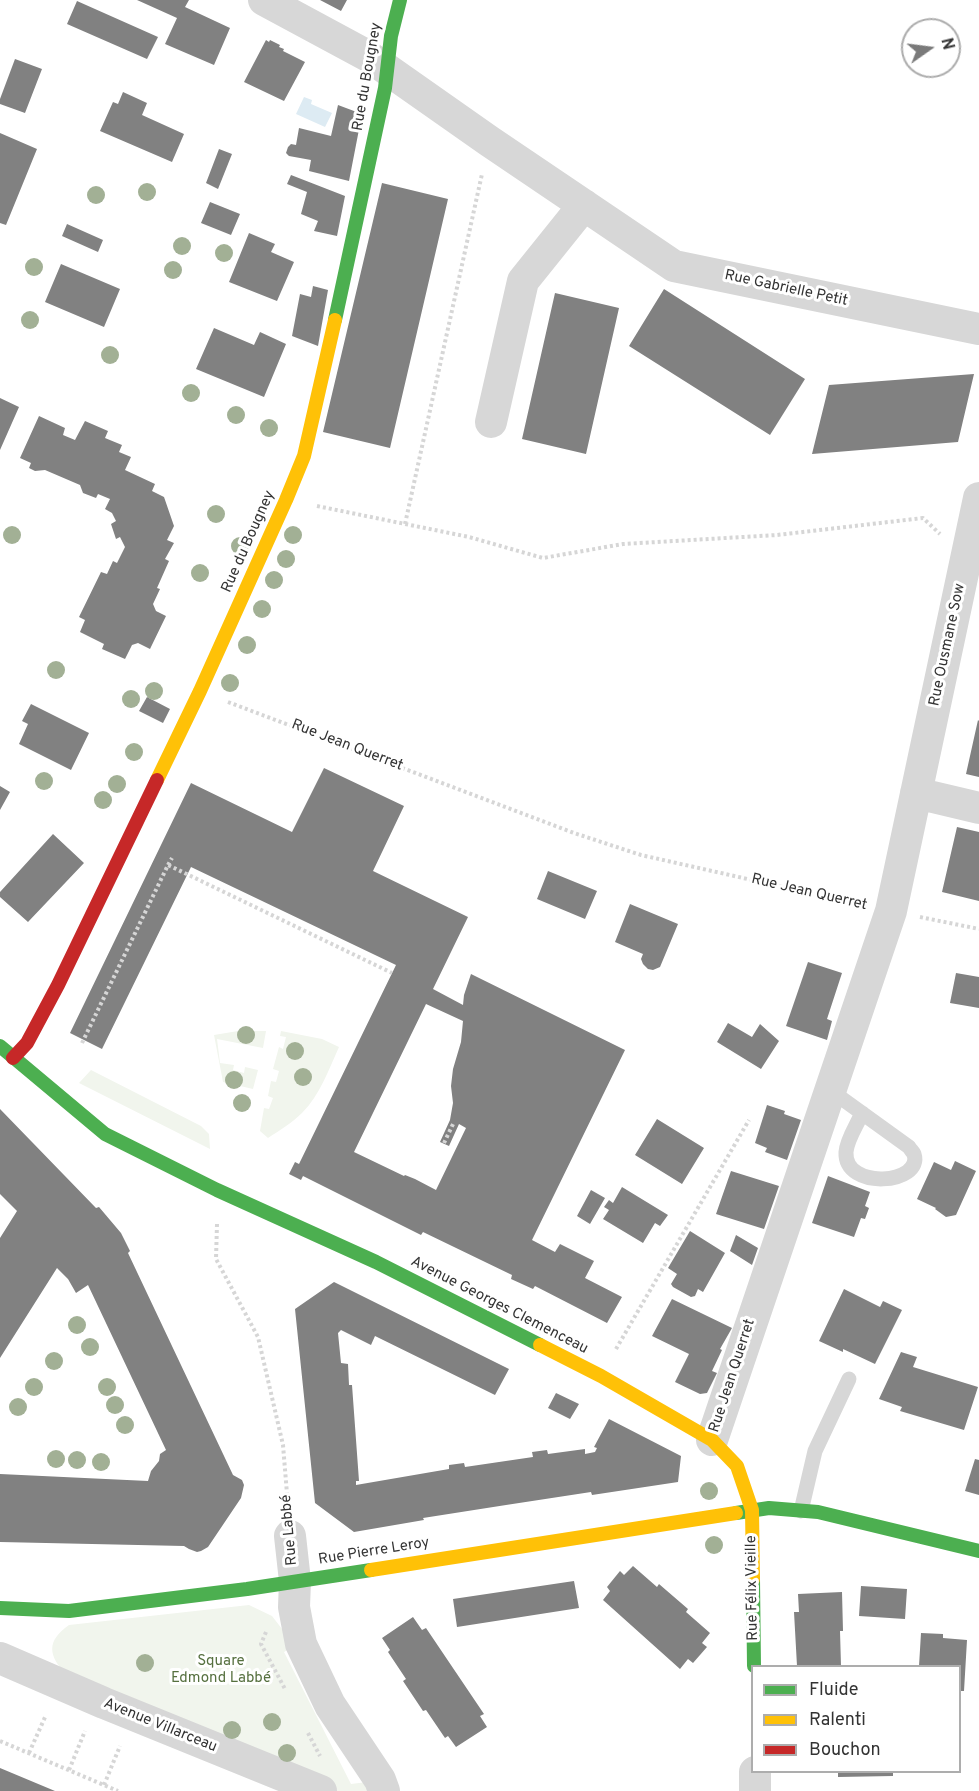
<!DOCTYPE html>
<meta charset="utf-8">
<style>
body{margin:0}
#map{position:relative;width:979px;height:1791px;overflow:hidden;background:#fff;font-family:Overpass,sans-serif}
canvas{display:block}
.legend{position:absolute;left:751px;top:1665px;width:210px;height:108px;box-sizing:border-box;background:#fff;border:2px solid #adadad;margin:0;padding:8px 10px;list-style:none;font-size:18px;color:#333}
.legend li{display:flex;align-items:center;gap:12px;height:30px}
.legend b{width:30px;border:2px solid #adadad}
.north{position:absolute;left:901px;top:18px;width:60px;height:60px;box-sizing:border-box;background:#fff;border:2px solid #adadad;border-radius:50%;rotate:76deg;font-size:16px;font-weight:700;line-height:24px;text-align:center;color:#333}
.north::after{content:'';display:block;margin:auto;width:21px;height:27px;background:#7a7a7a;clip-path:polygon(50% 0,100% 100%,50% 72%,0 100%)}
</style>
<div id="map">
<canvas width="979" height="1791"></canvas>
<ul class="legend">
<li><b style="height:8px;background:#4caf50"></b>Fluide</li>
<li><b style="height:8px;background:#ffc107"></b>Ralenti</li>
<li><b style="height:8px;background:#c62828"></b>Bouchon</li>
</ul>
<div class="north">N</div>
</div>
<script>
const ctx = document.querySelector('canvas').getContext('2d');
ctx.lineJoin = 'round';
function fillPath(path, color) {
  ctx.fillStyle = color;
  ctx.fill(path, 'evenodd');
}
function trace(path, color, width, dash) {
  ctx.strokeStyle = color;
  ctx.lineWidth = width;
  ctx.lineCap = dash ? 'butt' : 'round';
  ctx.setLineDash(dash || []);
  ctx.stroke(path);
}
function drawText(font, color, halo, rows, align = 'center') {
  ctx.font = font + ' Overpass,sans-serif';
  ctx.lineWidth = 6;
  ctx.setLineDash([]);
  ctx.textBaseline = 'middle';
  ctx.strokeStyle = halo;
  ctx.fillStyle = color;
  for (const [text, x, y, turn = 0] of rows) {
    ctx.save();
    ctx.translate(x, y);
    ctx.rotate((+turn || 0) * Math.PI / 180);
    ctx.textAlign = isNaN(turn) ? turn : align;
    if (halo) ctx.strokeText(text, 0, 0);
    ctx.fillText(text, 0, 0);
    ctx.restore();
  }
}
fillPath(new Path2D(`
 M238 1031H266L263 1048 217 1039 220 1063 234 1065 233 1070 244 1073 245 1067 258 1070 253 1089 223 1082 214 1035Z
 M281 1031 322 1039 339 1047C329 1069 320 1095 302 1113 292 1123 280 1130 268 1138L260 1131 264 1108 269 1109 273 1098 268 1096 271 1081 276 1082 279 1071 273 1069 279 1047 283 1049 286 1037 280 1036Z
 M91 1070 201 1126 209 1134 210 1149 79 1083Z
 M249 1605 272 1616 289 1638 293 1647 284 1652 351 1784 367 1782 368 1791H331L67 1675C48 1656 46 1641 69 1625Z`), '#f1f5ed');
fillPath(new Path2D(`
 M304 97 312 100 311 104 332 113 325 127 296 114Z`), '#ddebf3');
fillPath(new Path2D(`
 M137 0H189L185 7 230 28 214 65 165 44 177 18Z
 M320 0H347L341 11Z
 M77 1 158 37 147 59 67 24Z
 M266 40 269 42 270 40 280 45 279 47 284 49 283 51 305 62 284 101 244 82Z
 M15 59 42 69 25 113 0 104V99Z
 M123 92 147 103 142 115 184 134 172 162 100 131 113 102 118 104Z
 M338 105 362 114 349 181 309 171 311 160 289 156 286 153 288 147 291 144 296 145 299 128 331 136Z
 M0 133 37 149 6 225 0 223Z
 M219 149 232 154 218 189 206 183Z
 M291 175 345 196 337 236 314 231 318 221 301 214 307 192 287 184Z
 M382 183 448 199 390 448 323 432Z
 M210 202 240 214 231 235 201 223Z
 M67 224 103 240 98 252 62 236Z
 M249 233 275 244 271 252 294 262 277 301 229 282Z
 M61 264 120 289 104 327 45 302Z
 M313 286 328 290 318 346 292 336 300 294 311 297Z
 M664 289 805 379 770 435 629 346Z
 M555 293 619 308 586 454 522 439Z
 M214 328 254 345 260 332 286 344 264 397 196 369Z
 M974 374 958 442 812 454 829 385Z
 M0 398 19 407 0 450Z
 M39 416 65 428 63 435 75 440 85 421 108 431 105 438 122 445 119 452 131 457 125 470 155 484 152 491 164 497 174 526 167 540 174 543 165 559 169 561 157 588 160 589 153 604 156 611 166 616 150 649 138 643 132 645 125 659 102 649 104 644 80 632 85 620 79 617 101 572 107 574 113 561 117 563 125 547 120 537 116 539 111 524 116 521 112 513 105 509 110 499 98 494 96 498 83 493 80 485 45 470 35 471 29 468 31 463 20 458Z
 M147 697 170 709 163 723 139 711Z
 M31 704 89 733 71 770 19 744 28 724 22 721Z
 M978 720 979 721V777L966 774Z
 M324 768 404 806 373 871 468 917 433 989 463 1005 464 995 471 974 625 1050 532 1240 555 1252 560 1244 594 1261 585 1278 622 1297 607 1323 535 1286 533 1289 511 1279 512 1275 423 1232 421 1235 303 1176 301 1180 289 1174 295 1162 299 1164 396 965 191 867 102 1049 70 1033 191 783 292 832ZM426 1004 463 1021 461 1042 453 1069 451 1086 453 1103 450 1120 440 1142 449 1146 459 1124 466 1128 436 1190 415 1179 405 1175 404 1176 354 1152Z
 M0 786 10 792 0 810Z
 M957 827 979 832V901L942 892Z
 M53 834 84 863 28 922 0 897V892Z
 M548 871 597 891 585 919 537 899Z
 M630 904 678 924 660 967 653 970 648 969 643 964 641 959 643 954 615 942Z
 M808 962 842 973 827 1019 832 1021 827 1040 786 1026Z
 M956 973 979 977V1008L950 1003Z
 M728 1023 752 1037 760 1024 779 1041 761 1069 717 1042Z
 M767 1105 785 1111 784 1114 801 1120 787 1160 765 1152 767 1148 755 1143Z
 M0 1109 96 1208 99 1207 121 1233 130 1251 128 1253 233 1475 242 1480 244 1485 241 1498 208 1547 201 1551 197 1552 189 1549 184 1546 0 1542V1474L148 1481 151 1471 159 1461 160 1454 166 1450 88 1285 76 1293 68 1279 57 1268 0 1358V1238L17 1211 0 1194Z
 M657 1119 704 1148 682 1184 635 1155Z
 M955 1161 976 1171 956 1215 946 1217 935 1209 936 1208 917 1199 934 1162 951 1170Z
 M731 1171 779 1186 764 1229 716 1214Z
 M828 1176 870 1192 865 1206 869 1208 865 1219 861 1218 854 1237 812 1223Z
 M622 1187 668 1215 660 1226 655 1223 643 1243 603 1219 609 1210 604 1207 609 1200 613 1203Z
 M591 1190 605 1198 590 1224 577 1216Z
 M690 1231 725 1253 703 1292 698 1289 695 1296 691 1297 673 1287 671 1284 677 1274 668 1268Z
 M736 1235 758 1248 752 1265 730 1251Z
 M334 1282 509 1369 495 1395 375 1336 371 1345 341 1330 338 1333 341 1363 348 1364 349 1385H352L359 1481H356V1485L449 1469V1465L464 1463 465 1467 533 1457 532 1452 547 1450 548 1454 585 1449V1454L595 1452 597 1448 594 1447 609 1419 681 1456 678 1482 592 1495 591 1492 506 1505 423 1518 424 1520 354 1532 315 1503 295 1309Z
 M844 1289 880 1307 883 1301 902 1310 875 1364 843 1349V1352L819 1341Z
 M672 1299 732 1328 720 1349 722 1350 712 1371 717 1373 707 1393 700 1394 675 1382 689 1354 652 1336Z
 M901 1352 917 1357 913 1367 978 1387 964 1430 900 1411 902 1407 879 1399Z
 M556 1393 579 1404 570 1419 548 1408Z
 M975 1459 979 1460V1495L965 1491Z
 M633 1566 657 1587 659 1584 688 1609 686 1612 710 1633 702 1643 707 1647 693 1663 688 1659 680 1669 603 1600 610 1591 607 1587 620 1571 624 1575Z
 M574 1581 579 1608 457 1627 453 1599Z
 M861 1586 907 1589 905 1619 859 1616Z
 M842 1592 843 1631H840L841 1666H797L794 1612H799L798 1594Z
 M413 1617 422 1630 426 1628 484 1714 480 1716 487 1727 456 1747 448 1736 445 1738 426 1710 423 1711 403 1681 406 1679 388 1652 390 1650 382 1638Z
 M921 1633 943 1634V1638L967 1640 964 1691H960V1666H919Z
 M0 1768 55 1791H0Z
 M838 1772H893V1776L838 1777Z`), '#818181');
trace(new Path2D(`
 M317 506 469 537 543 558 623 544 777 535 923 518 940 534
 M405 524 482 174
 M228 702 574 833 641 855 863 905
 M168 865 172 858
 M920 917 979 929
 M82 1043 168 865 392 973
 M444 1143 454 1122
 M217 1224 216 1259 258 1337 283 1445 288 1506
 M616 1349 749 1120
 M266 1632 261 1644 285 1689
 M308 1733 320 1756
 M0 1741 118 1791
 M29 1753 46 1715
 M69 1770 85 1731
 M104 1785 120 1746`), '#d6d6d6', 4, [3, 3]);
trace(new Path2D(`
 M830 1090 909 1147C910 1149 913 1152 914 1154 924 1184 844 1191 846 1152 847 1139 857 1125 862 1113
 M801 1511 815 1451 849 1379`), '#d7d7d7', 15);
trace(new Path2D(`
 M264 0 368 56 489 141 674 266 979 329
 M491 422 523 281 584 205
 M916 793 979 808
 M712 1440 891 911 979 498
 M290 1536 295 1581 294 1607 301 1644 330 1705 380 1780 384 1791
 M0 1658 104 1703 321 1791
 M755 1772V1791`), '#d7d7d7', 32);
trace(new Path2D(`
 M335 320 385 88 391 36 400 0
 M0 1046 105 1134 217 1190 376 1262 540 1345
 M736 1513 769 1508 818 1512 979 1551
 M753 1579 754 1666
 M0 1608 69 1611 247 1589 371 1570`), '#4caf50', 14);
trace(new Path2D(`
 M157 780 200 691 286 500 304 456 335 320
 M540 1345 601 1376 712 1440 737 1466 752 1510 753 1579
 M371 1570 736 1513`), '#ffc107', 14);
trace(new Path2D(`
 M13 1058 27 1043 58 985 157 780`), '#c62828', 14);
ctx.fillStyle = '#a2b095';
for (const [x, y] of [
 [147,192],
 [96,195],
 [182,246],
 [224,253],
 [34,267],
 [173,270],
 [30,320],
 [110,355],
 [191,393],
 [236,415],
 [269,428],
 [216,514],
 [12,535],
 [293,535],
 [240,546],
 [286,559],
 [200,573],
 [274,580],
 [262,609],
 [247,645],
 [56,670],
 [230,683],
 [154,691],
 [131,699],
 [134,752],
 [44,781],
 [117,784],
 [103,800],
 [246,1035],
 [295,1051],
 [303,1077],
 [234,1080],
 [242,1103],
 [77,1325],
 [90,1347],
 [54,1361],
 [34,1387],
 [107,1387],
 [115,1405],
 [18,1407],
 [125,1425],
 [56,1459],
 [77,1460],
 [101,1462],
 [709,1491],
 [714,1545],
 [145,1663],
 [272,1722],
 [232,1730],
 [287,1753]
]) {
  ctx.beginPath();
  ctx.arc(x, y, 9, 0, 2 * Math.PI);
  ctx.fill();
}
drawText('15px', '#333', '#fff', [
 ["Rue du Bougney",368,77,-80],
 ["Rue Gabrielle Petit",786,289,12],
 ["Rue du Bougney",249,542,-66],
 ["Rue Ousmane Sow",948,645,-78],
 ["Rue Jean Querret",347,746,21],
 ["Rue Jean Querret",809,893,13],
 ["Avenue Georges Clemenceau",499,1306,27],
 ["Rue Jean Querret",733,1376,-72],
 ["Rue Labbé",290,1530,-95],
 ["Rue Pierre Leroy",374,1552,-9],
 ["Rue Félix Vieille",753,1588,-91],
 ["Avenue Villarceau",160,1726,22]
]);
drawText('15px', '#56703f', '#fff', [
 ["Square",221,1662],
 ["Edmond Labbé",221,1679]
]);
</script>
